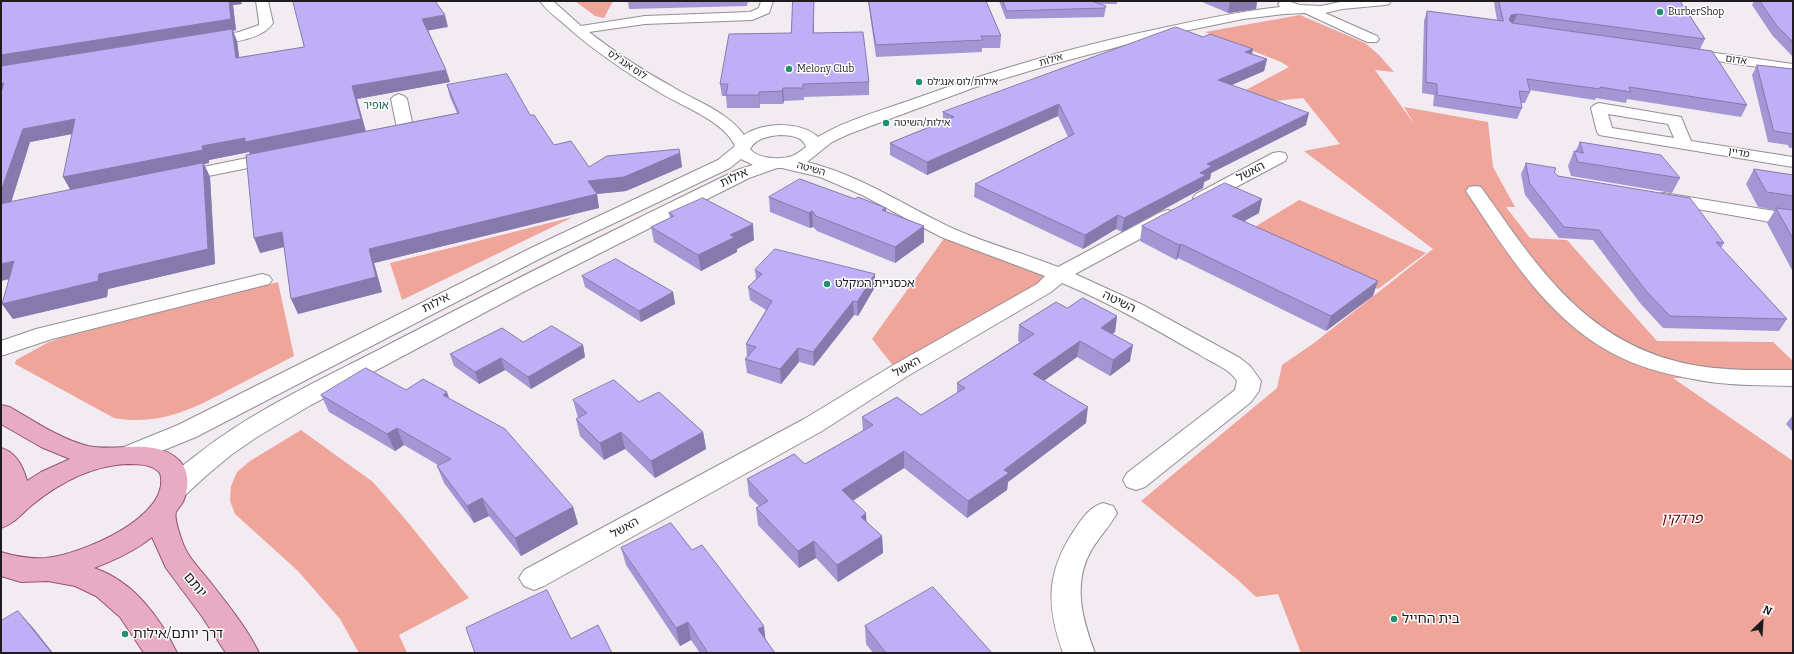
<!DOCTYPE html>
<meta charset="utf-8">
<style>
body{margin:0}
#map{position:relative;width:1794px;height:654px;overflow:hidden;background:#f2ecf2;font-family:Bitter,serif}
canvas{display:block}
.frame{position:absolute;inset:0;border:2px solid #1e1c1e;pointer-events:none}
.north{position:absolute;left:1742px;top:602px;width:40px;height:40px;-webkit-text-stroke:3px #fff;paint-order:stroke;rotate:25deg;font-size:11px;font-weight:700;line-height:16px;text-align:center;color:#1e1c1e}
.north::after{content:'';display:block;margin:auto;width:14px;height:18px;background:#1e1c1e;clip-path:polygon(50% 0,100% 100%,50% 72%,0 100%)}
</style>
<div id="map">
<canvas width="1794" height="654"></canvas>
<div class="frame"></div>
<div class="north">N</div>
</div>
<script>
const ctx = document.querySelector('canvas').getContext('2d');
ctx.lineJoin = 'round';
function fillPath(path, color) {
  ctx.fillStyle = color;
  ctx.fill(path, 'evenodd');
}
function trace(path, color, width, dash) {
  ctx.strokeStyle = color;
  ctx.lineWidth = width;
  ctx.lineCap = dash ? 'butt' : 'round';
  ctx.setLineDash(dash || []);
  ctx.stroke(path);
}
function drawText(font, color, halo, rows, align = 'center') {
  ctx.font = font + ' Bitter,"Noto Sans Hebrew",serif';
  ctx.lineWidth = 3;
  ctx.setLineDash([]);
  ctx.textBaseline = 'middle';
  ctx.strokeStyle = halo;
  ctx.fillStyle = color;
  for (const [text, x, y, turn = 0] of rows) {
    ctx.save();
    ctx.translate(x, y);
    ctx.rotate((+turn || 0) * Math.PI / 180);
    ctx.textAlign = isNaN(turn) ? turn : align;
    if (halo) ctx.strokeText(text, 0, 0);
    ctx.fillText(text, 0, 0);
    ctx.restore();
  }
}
fillPath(new Path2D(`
 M575 1H613L604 18 595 16Z
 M1300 15 1365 43 1379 55 1394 72 1375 70 1415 125 1404 107 1488 122 1493 167 1515 207H1506L1530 238 1567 240 1657 341 1773 342 1793 361V381L1673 378 1793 461V653H1301L1278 594 1256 597 1238 580 1141 501 1277 388 1282 365 1314 343 1433 249 1304 151 1340 144 1303 98 1265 102 1242 92 1289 67 1281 62 1205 32Z
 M1299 200 1426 253 1378 289 1248 231Z
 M573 217 402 300 390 263Z
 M948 233 1059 274 898 372 872 339Z
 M278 282 294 356C274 366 254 377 234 387 193 409 161 426 114 418L15 364 16 360 47 343 60 338Z
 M301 430 373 482 406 520 469 598 399 635 407 653H359L340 619 298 571 235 514 230 501 231 486 237 472 250 461Z`), '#f0a59b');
const minor = new Path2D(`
 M256 1H268L273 23C262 41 225 43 206 46L201 45 199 42 201 39 239 32 259 25V21Z
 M540 1H553L581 26 645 16 750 12 759 8 761 1H773L769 13 752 20 645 24 589 32C615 52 642 70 671 86 695 101 727 111 744 135 764 122 800 121 818 137 846 120 880 111 911 100 994 70 1080 45 1167 27 1204 19 1242 11 1280 7L1278 4 1281 1H1287L1300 5 1321 6 1345 1H1391L1389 4 1385 5 1342 9 1325 13 1377 36 1379 39 1377 42H1367L1305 13 1284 14 1243 19 1151 38 1046 66 973 88 849 134 832 142 807 162C860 175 905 206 954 229 988 244 1023 253 1058 267L1161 212 1168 210 1175 212 1177 216 1175 220 1075 274 1143 305 1240 358 1250 366 1261 381 1259 391 1251 402 1145 487 1136 490 1127 487 1123 480 1127 473 1235 390 1237 381C1229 368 1212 363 1200 355 1155 329 1110 303 1062 283L1051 292 906 377 822 431 544 586 534 590 524 586 519 578 524 570 804 419 890 367 1037 284 1045 276 941 237 862 195 820 177 782 168H777L749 178 527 290 311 405 257 437 231 455 207 475 183 497 174 500 165 497 161 490C169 475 185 464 199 453 254 410 318 381 380 349 498 288 617 228 737 170L753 165 741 159 730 168 545 256 196 437 137 461 128 464 119 461 115 455 119 449 178 425 531 248 718 160 735 146C725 122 684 107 662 94 627 73 594 51 564 24 556 17 546 10 540 1ZM780 135C790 136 802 135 806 147 802 150 797 154 792 156 781 160 758 159 750 149 756 138 769 136 780 135Z
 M1687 49 1793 64V72L1682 56 1680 53 1682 50Z
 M399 94 404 96 407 99 414 131 412 134C402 137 389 141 379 138L377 135 379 132 397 128 391 99 394 96Z
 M1599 103 1681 117 1691 141 1793 157V167L1599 135 1597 132 1591 108 1594 105ZM1608 114 1668 124 1674 138 1612 128Z
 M276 152 282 153 284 157 282 161 179 182 173 181 170 177 173 173 179 172Z
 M1279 152 1285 153 1287 157 1285 161 1208 202 1202 203 1196 202 1193 198 1196 194 1273 153Z
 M1475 186 1481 187C1539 269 1587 345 1693 365 1726 371 1760 370 1793 370V386C1760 385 1726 386 1693 379 1665 374 1635 366 1610 352 1545 316 1506 251 1466 191L1469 187Z
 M1664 193 1793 214V226L1658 202 1655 198 1658 194Z
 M262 274 269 276 272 280 269 284 52 339 1 356V341L36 329Z
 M1103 503 1113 506 1117 513C1110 526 1100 536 1092 549 1072 582 1082 619 1095 653H1063C1046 605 1046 572 1075 529 1083 517 1090 507 1103 503Z`);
const major = new Path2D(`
 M1 405 10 407C34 421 60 439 88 446 116 452 148 439 174 456 190 467 190 486 183 502 181 505 178 508 176 512 174 518 179 532 181 538 186 556 200 569 211 583 228 605 247 628 259 653H226L201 615 166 568 152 537C135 551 115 560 94 568 133 581 160 617 177 653H144L120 617 96 596 75 586 48 581 21 582 1 576V552C17 557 30 559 46 558 79 555 173 517 160 473 152 464 139 464 126 464 91 466 59 483 32 505 21 514 14 524 1 528V448C16 452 23 466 27 481L41 472 70 459 41 447 1 424Z`);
trace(minor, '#948f94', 2);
trace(major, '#96556f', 2);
fillPath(minor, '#fff');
fillPath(major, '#e7abc2');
fillPath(new Path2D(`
 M1 1 242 4 233 5 236 30 233 31 237 41 239 58 448 27 428 30 446 70 450 82 357 99 366 131 457 113 450 97 447 85 530 115 554 145 589 167 680 153 682 167 626 191 597 194 599 208 374 263 382 292 298 314 284 247 260 253 250 154 249 152 209 160V163L204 164 210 177 215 264 108 289 107 297 13 319 2 304 9 279ZM72 134 71 190 11 202 30 142Z
 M628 1H748L747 6 629 9Z
 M793 1H814V33L869 82V95L804 97V100L784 101 783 104H760V108H727L726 96H722L720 84 791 33Z
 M868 1H986L1001 36 1000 48H982V52L876 57Z
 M999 1H1117V4H1100L1106 6 1104 17 1006 19Z
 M1200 1H1257L1256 9 1228 13Z
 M1495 1H1680L1705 39 1700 49 1747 105 1741 117 1627 99 1626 103 1596 98 1595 100 1529 90 1530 92 1525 103H1521L1522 108 1517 119 1433 106 1434 95 1422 93 1424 21 1427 11 1497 20 1494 3Z
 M1754 1H1793V57L1772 35 1752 5Z
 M1252 54 1267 59 1264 71 1231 85 1306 125 1211 173 1210 179 1204 182 1203 188 1122 232 1116 229 1083 249 974 197 975 184 1068 137 1058 116 927 175 890 155V143L943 121V112Z
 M1757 65 1793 69V148H1789L1788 145 1768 142 1752 75Z
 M1580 142 1680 178 1672 193 1571 176 1568 166 1574 151 1575 152Z
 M1526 163 1554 172 1558 176 1724 243 1721 248 1787 319 1779 331 1663 328 1640 303 1593 240 1559 238 1525 195 1521 174Z
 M1754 169 1793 175V272L1767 223 1775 210 1758 207 1746 184Z
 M769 197 886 212 924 226V242L895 263 817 231 813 227 810 228 770 212Z
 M669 213 754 240 737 249V252L701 271 654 242 651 227 670 218Z
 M1259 213 1244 221 1373 296 1326 331 1178 258 1176 260 1140 241 1142 226Z
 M755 270 875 274V287L858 316 854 315 814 366 799 362 781 384 747 373 745 359 747 356 746 344 766 310 750 300 748 287 756 279Z
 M582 276 673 292 675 304 641 322 585 287Z
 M1067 308 1117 316 1115 332 1112 334 1130 361 1110 376 1077 357 1044 381 1086 423 1008 482 1007 490 967 518 904 468 853 501 867 522 882 536 883 553 838 582 816 558 799 568 758 525 756 508 759 506 749 496 747 479 805 464 863 431 862 417 921 415 957 393V383L1020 342 1018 341 1019 325Z
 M523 342 583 345 585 357 531 389 505 370 479 384 454 366 450 354Z
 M406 390 450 399 573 507 578 524 521 556 489 516 474 523 444 483 437 466 438 465 404 445 395 451 329 412 321 395Z
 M573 400 639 402 703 432 706 449 655 478 625 449 604 460 580 436 576 419 578 418Z
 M1793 415V432L1786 424Z
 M621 548 692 550 765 639 775 653H700L691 640 680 646 626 565Z
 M865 626 992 653H873L866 644Z`), '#a496d4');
fillPath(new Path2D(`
 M229 1H241L242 4 233 5 236 30 233 31 237 41 241 71 1 68V55Z
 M814 1V44L813 33Z
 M1230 1H1257L1256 9 1228 13Z
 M1517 14 1513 24 1505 30 1511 15Z
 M445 15 448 27 426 31 422 19Z
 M1253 49 1251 60 1245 52Z
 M1267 59 1264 71 1216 92 1218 80Z
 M446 70 450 82 357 99 366 133 251 155 249 152 209 160V163L204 164 210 177 215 264 108 289 107 297 13 319 2 304 71 191 63 177 352 86Z
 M4 83 1 98V84Z
 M783 88 784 101 783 104 782 91Z
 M759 92 760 104V108L759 95Z
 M1059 104 1058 116 927 175V162Z
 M1309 113 1306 125 1211 173 1210 179 1204 182 1203 188 1122 232 1124 218 1200 173 1207 164Z
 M75 119 82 132 30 142 11 203 1 205V188L23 129Z
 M680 153 682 167 626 191 597 194 599 208 374 263 382 292 298 314 291 299 369 249Z
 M1262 199 1259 213 1228 230 1232 216Z
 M886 208V223L882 210Z
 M812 211 813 227 810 228 809 213Z
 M1118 215 1116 229 1083 249 1085 235Z
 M753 224 754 240 737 249V252L701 271 698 255 730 235Z
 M924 226V242L895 263V247Z
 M282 232 288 246 260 253 254 238Z
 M1181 244 1178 258 1176 260 1179 245Z
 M14 261 24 276 1 281V264Z
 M875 274V287L858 316 857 302Z
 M1378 281 1373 296 1326 331 1331 316Z
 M673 292 675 304 641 322 639 311Z
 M853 301 854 315 814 366 813 352Z
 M1117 316 1115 332 1098 344 1101 328Z
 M1080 341 1077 357 1031 390 1033 374Z
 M583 345 585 357 531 389 528 377Z
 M1133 345 1130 361 1110 376 1113 360Z
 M798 348 799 362 781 384 780 369Z
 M501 358 505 370 479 384 475 372Z
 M447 392 453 409 443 395Z
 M1088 407 1086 423 1008 482 1007 490 967 518 968 501 1004 470Z
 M397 428 404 445 395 451 387 434Z
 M621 432 625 449 604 460 600 443Z
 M703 432 706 449 655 478 651 461Z
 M904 451V468L842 507V490Z
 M482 498 489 516 474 523 467 506Z
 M573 507 578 524 521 556 515 538Z
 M866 513 867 530 861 517Z
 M882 536 883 553 838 582 837 565Z
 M814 541 816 558 799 568 798 551Z
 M18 611 34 629 53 653H49Z
 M688 622 691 640 680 646 676 628Z
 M764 626 766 644 758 629Z`), '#867aac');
const building = new Path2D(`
 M1 1H229L231 19 1 55Z
 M293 1H435L445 15 422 19 446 70 352 86 361 119 245 142V138L202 146 203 150 63 177 75 119 23 129 2 188H1V92L4 83 1 84V66L232 29 236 58 304 47Z
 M793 1H814L813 33 863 32 869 82 803 84V88H783L782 91 759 92V95H726L728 84H720L729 34 791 33Z
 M869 1H986L1001 36H981L983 40 876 45Z
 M1003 1H1091L1106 6 1105 8 1007 11Z
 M1499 1H1680L1705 39 1517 14 1511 15 1509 20 1512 23 1712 51 1747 105 1629 87 1631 92 1600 87V89L1527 79 1530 92 1519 91 1522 108 1437 95V84L1426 82 1427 11 1503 21Z
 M1760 1H1793V42L1777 26Z
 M1176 27 1203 37 1210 34 1253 49 1245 52 1267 59 1218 80 1309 113 1207 164 1212 166 1200 173 1206 175 1124 218 1118 215 1085 235 975 184 1074 134 1059 104 927 162 890 143 954 117 943 112Z
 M1757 65 1793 69V134L1774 131Z
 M507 74 530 115H534L554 145 571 141 589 167 607 156 679 149 680 153 624 177 588 181 597 194 369 249 376 277 291 299 282 232 254 238 246 155 459 113 447 85Z
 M1580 142 1661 155 1680 178 1578 162 1574 151 1583 153Z
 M203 163 208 249 99 274 98 281 2 304 14 261 1 264V204Z
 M1526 163 1556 168 1554 172 1558 176 1690 198 1724 243 1716 242 1787 319 1670 316 1647 292 1599 230 1564 227 1530 184Z
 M1754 169 1793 175V196L1767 192Z
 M800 179 855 199 858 197 886 208 882 210 924 226 895 247 816 216 812 211 809 213 769 197Z
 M1225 183 1262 199 1232 216 1378 281 1331 316 1181 244 1179 245 1142 226Z
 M703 198 753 224 730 235 735 237 698 255 651 227 674 216 669 213Z
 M1776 208 1793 210V238Z
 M775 249 875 274 857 302 853 301 813 352 798 348 780 369 745 359 756 347 746 344 772 301 748 287 762 274 755 270Z
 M616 259 673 292 639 311 582 276Z
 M1083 298 1117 316 1101 328 1133 345 1113 360 1080 341 1033 374 1088 407 1004 470 1009 473 968 501 904 451 842 490 866 513 861 517 882 536 837 565 814 541 798 551 756 508 768 501 747 479 794 454 805 464 873 425 862 417 897 397 921 415 965 388 957 383 1034 334 1019 325 1056 302 1067 308Z
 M552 326 583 345 528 377 501 358 475 372 450 354 502 328 523 342Z
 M366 368 406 390 423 379 447 392 443 395 505 429 573 507 515 538 482 498 467 506 437 466 451 459 397 428 387 434 321 395Z
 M614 380 639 402 659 392 703 432 651 461 621 432 600 443 576 419 587 413 573 400Z
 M671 523 692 550 702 545 764 626 758 629 775 653H708L688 622 676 628 621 548Z
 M933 587 992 653H886L865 626Z
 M547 590 571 639 598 625 612 653H475L466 628Z
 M18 611 51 652 49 653H1V621Z`);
fillPath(building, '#bfaff6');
trace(building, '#867aac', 1);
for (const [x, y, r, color] of [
 [1660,12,4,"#209071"],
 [789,69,4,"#209071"],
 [919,82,4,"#209071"],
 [886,123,4,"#209071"],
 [827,284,4,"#209071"],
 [1394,619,4,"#209071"],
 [125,634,4,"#209071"]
]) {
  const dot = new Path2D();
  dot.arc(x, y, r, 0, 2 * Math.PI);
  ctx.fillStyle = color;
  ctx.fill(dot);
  trace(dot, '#fff', 1.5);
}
drawText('10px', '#1e1c1e', '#fff', [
 ["BurberShop",1668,12],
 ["Melony Club",797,69],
 ["אילות/לוס אנג׳לס",927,82],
 ["אילות/השיטה",894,123]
], 'left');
drawText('10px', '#1e1c1e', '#fff', [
 ["אילות",1051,60,-16],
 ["אדום",1736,60,8],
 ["לוס אנג'לס",627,65,34],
 ["מדיין",1739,153,9],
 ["השיטה",811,169,16]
]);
drawText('11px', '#125f4a', '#fff', [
 ["אופיר",376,106]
]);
drawText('12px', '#1e1c1e', '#fff', [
 ["האשל",1251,172,-28],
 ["אילות",734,178,-25],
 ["השיטה",1119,302,26],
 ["אילות",436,303,-27],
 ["האשל",907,367,-30],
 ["האשל",625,528,-29]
]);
drawText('12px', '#1e1c1e', '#fff', [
 ["אכסניית המקלט",835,284]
], 'left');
drawText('italic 14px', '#660004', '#fff', [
 ["פרדקין",1682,519]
]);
drawText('14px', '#1e1c1e', '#fff', [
 ["יותם",195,585,51]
]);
drawText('14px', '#1e1c1e', '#fff', [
 ["בית החייל",1402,619],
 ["דרך יותם/אילות",133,634]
], 'left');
</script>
